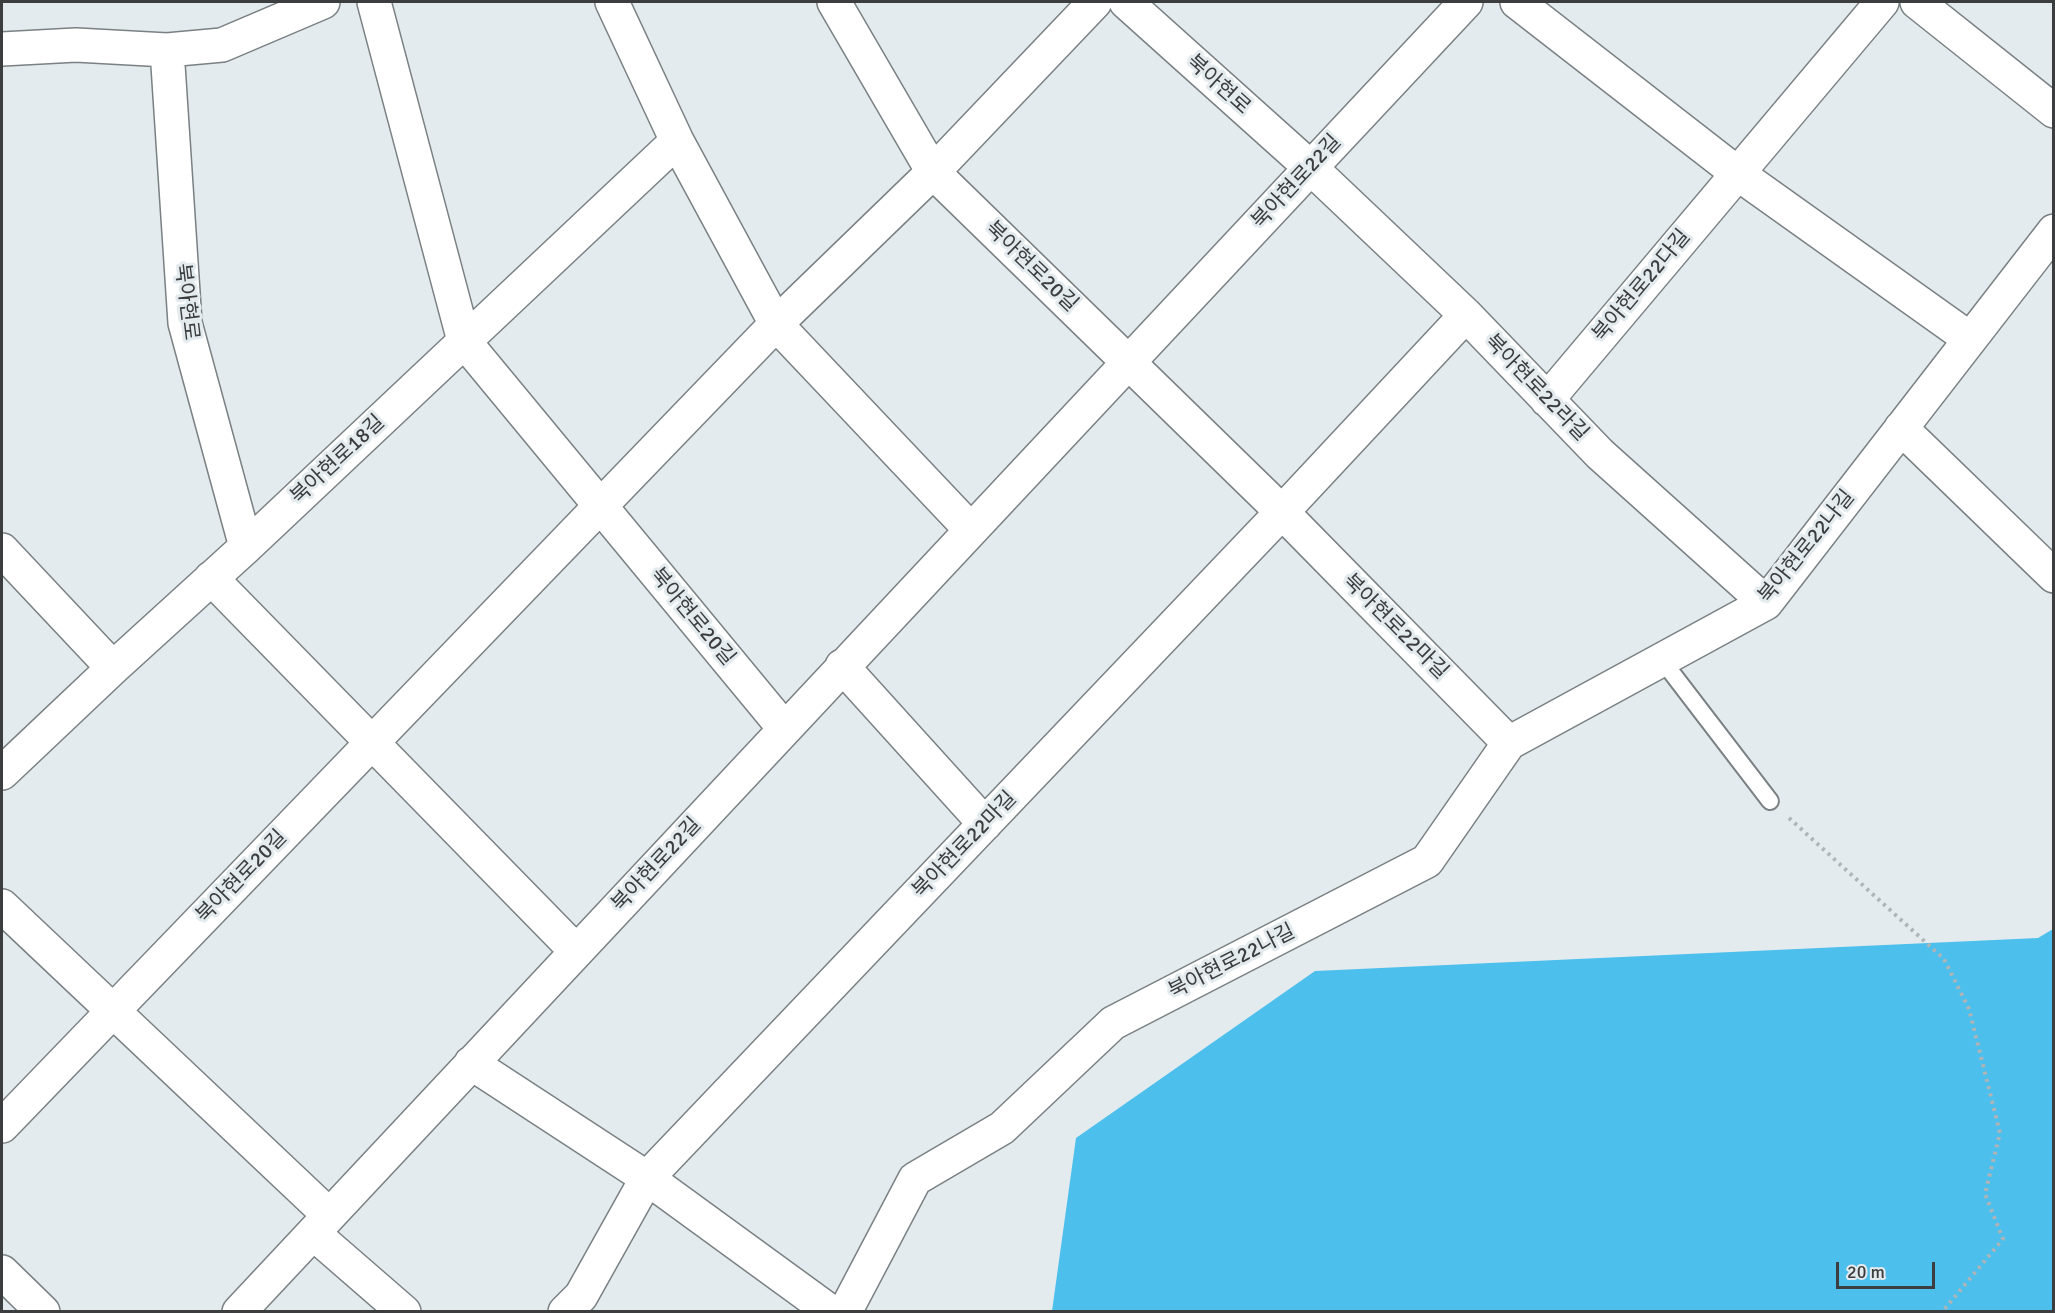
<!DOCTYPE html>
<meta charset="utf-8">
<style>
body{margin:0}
#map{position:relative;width:2055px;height:1313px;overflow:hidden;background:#e4ebee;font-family:Signika,sans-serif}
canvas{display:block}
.frame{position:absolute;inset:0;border:3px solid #3b3d3f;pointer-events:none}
.scale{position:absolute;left:1836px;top:1262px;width:99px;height:27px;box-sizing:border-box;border:3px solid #3b3d3f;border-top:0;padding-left:8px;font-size:18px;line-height:21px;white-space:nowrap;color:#3b3d3f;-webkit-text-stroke:4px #e4ebee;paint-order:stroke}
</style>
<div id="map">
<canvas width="2055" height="1313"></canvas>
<div class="frame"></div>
<div class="scale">20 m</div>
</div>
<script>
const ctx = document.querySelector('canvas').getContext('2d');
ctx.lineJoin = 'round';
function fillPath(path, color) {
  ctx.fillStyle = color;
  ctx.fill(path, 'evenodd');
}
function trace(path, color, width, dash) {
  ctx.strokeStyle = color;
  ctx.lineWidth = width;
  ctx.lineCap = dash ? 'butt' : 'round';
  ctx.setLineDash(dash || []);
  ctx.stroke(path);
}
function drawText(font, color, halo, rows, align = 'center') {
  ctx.font = font + ' Signika,"Noto Sans KR",sans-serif';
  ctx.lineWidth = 6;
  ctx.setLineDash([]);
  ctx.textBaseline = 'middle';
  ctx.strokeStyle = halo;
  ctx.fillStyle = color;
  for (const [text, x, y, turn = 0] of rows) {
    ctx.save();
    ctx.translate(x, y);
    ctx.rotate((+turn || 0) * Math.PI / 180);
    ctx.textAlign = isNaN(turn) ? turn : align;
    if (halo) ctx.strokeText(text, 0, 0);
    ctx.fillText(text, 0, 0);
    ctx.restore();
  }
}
fillPath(new Path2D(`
 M2053 929V1311H1052L1076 1138 1315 971 2038 938Z`), '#4cbfed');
const lane = new Path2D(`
 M1662 660 1770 801`);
const street = new Path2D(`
 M374 2 464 341 784 728
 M612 2 677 141 776 324 971 530
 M834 2 933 172 1282 512 1509 743
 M1126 2 1311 168 1466 315 1600 454 1766 603
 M1517 2 1737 173 1970 339
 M1917 2 2054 111
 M2 49 76 45 167 50 222 45 323 2
 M167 50 185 323 246 547
 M1547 400 1882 2
 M1901 428 2054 576
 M2 550 113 668
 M211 578 576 951
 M842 666 985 824
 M2 773 113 668 246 547 677 141
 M2 906 329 1215
 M471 1063 647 1178 831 1312
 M2 1126 776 324 933 172 1095 2
 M313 1233 404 1312
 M2 1272 43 1312
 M239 1312 1466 2
 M565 1312 581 1296 647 1178 1282 512 1466 315
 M845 1312 915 1179 1002 1128 1113 1023 1427 861 1509 743 1766 603 2054 231`);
trace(lane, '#7a8083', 20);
trace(street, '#7a8083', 36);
trace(new Path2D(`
 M1789 818 1944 959 1969 1009 2000 1133 1985 1194 2003 1239 1942 1312`), '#afb4b7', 4, [3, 4.5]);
trace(lane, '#fff', 16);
trace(street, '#fff', 33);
drawText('21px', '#3b3d3f', '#e4ebee', [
 ["북아현로",1218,85,42],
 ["북아현로22길",1297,182,-47],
 ["북아현로20길",1031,267,44],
 ["북아현로22다길",1642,286,-50],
 ["북아현로",186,302,83],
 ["북아현로22라길",1536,388,46],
 ["북아현로18길",338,460,-43],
 ["북아현로22나길",1807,547,-51],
 ["북아현로20길",692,617,50],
 ["북아현로22마길",1395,627,45],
 ["북아현로22마길",965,845,-46],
 ["북아현로22길",657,865,-47],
 ["북아현로20길",242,877,-46],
 ["북아현로22나길",1232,962,-27]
]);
</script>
